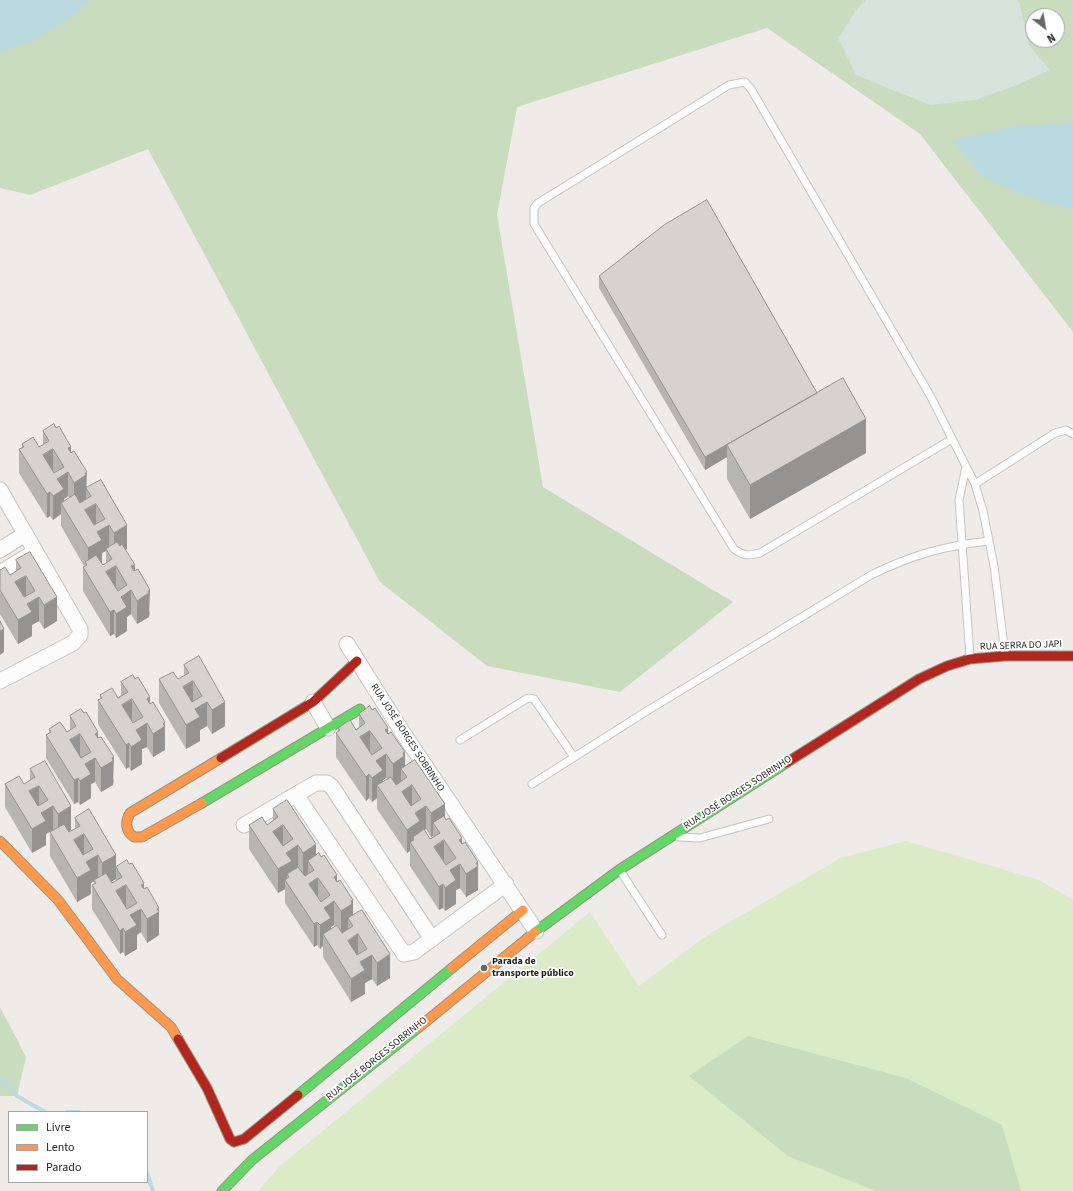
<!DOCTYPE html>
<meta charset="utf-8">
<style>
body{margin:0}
#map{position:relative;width:1073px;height:1191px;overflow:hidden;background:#eeebe8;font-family:"Source Sans 3",sans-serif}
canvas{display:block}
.legend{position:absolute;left:8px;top:1111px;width:140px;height:72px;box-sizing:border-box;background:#fff;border:1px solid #a5a5a5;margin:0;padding:5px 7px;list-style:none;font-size:12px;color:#1f1f1f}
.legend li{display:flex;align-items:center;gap:8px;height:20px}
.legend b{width:20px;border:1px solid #a5a5a5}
.north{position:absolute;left:1025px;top:8px;width:40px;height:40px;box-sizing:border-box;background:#fff;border:1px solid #a5a5a5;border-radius:50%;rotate:149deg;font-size:11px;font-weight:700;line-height:16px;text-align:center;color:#1f1f1f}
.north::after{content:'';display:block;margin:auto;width:14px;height:18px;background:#676665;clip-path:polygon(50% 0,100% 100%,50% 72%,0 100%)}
</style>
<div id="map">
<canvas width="1073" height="1191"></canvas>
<ul class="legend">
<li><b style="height:5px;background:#63d668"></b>Livre</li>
<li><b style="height:5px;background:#ff974d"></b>Lento</li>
<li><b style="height:5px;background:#b3261e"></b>Parado</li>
</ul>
<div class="north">N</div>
</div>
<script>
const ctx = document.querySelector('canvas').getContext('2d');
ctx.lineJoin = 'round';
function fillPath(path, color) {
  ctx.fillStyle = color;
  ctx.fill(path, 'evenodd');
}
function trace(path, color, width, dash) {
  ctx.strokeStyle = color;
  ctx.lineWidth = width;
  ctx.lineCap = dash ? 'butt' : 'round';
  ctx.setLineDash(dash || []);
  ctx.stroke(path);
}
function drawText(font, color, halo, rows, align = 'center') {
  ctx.font = font + ' "Source Sans 3",sans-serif';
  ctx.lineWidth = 3.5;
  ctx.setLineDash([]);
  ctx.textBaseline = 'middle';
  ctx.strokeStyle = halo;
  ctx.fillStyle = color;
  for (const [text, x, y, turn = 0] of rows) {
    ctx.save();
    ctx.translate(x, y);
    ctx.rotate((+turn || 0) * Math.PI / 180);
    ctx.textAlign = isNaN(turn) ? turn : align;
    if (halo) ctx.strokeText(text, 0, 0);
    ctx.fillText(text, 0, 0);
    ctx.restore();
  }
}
fillPath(new Path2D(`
 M906 841 1039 880 1073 900V1191H258L280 1166 590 912 639 986 709 934 841 858Z`), '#dbeac7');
fillPath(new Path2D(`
 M0 0H1073V332L920 134 767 28 517 107 497 215 543 487 733 602 620 692 487 666 380 582 148 149 30 195 0 188ZM1033 16H1057V40H1033Z
 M0 1007 26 1057 17 1096H0Z
 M748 1036 906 1078 1002 1125 1021 1191H876L788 1156 689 1076Z`), '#c9dcbe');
fillPath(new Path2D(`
 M866 0H1017L1020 4 1028 44 1050 70 1017 85 975 100 930 105 856 75 838 38 856 10Z`), '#d6e4db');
fillPath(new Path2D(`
 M0 0H90C63 25 35 42 0 53Z
 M1073 122V209C1054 206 995 186 980 174 970 164 961 151 952 140L1014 127Z`), '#bcdae1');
trace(new Path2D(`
 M0 1078 17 1096 45 1112
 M67 1112H79
 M147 1173 153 1191`), '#bcdae1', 4);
const lane = new Path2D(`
 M952 439 760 553C748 556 744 556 734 549L534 224V208L538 203 729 85 745 82 751 89 931 397 975 484 983 511 994 566 1005 654
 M966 467 959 500 970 657
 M975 484 1055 433 1066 430 1073 434
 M460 740 523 701 528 698 534 699 574 757
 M532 784 642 714 871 575C912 555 943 546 989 541
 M679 837 700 838 769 819
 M621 872 662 935`);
const street = new Path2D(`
 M0 490 80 629V635L73 643 0 681
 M0 550 25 534
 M0 573 33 553
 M347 644 401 730 536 931
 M313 702 328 728
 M296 795 404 954 414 952 506 884
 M244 825 316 783H327L332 787 432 939`);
const fast = new Path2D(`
 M202 803 360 709
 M535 932 619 870 786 763
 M298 1095 452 968
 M222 1191 252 1160 418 1028`);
const slow = new Path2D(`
 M202 803 142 837H134C125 831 125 822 130 813L221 758
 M0 841 58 900 117 979 171 1027 178 1039
 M452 968 523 910
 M418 1028 535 932`);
const jam = new Path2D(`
 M221 758 313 702 357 661
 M786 763 919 679 947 666 970 659 1005 656H1073
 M178 1039 207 1088 230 1139 234 1142 244 1139 298 1095`);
trace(lane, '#c6c5c4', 9);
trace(street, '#c6c5c4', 17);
trace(fast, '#979780', 11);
trace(slow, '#979780', 11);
trace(jam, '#979780', 11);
trace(lane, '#fcfcfc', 7);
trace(street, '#fcfcfc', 15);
trace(fast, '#63d668', 9);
trace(slow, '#ff974d', 9);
trace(jam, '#b3261e', 9);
fillPath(new Path2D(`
 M599 276 817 393 866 453 750 519 727 479V457L705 470 599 288Z
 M43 431 71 453 87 488 127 549 126 550 135 571 150 613 149 617 137 624 131 614 127 617V631L116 638 114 634 110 636 83 591V567L84 566 61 526V514L53 520 50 516 47 518 19 473V449L22 448V444L39 447 43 445ZM68 496 69 498 64 501V499ZM106 551V563L103 565 102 564V553Z
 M16 560 57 621 44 629 39 621 32 625V636L18 644 0 614V570L10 575 16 571Z
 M184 665 225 726 212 734 207 726 200 730V741L186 749 159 703V679H178L184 676Z
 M121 682 150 704 165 746V750L153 757 147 747 142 749V764L131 771 129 767 126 769 98 724V700L100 699V695L118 698 121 695Z
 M359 714 388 734 405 767 445 817 462 844 478 886V890L466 897 460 888 456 890V904L445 911 443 908 439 910 410 866V851L407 853 377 809V798L372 802 369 798 366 801 336 757V733L338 732V728L356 730 359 728ZM386 778 387 779 383 782V780ZM426 829 431 837 433 836V837L430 839 424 831Z
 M70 716 98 738 114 781 113 785 101 792 95 782 91 784V798L80 805 78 802 74 804 46 758V735L49 733V729L67 732 70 730Z
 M30 769 71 830 68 832H69L75 829V818L116 867 144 889 159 932V935L147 943 141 932 137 935V949L125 956 123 952 120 954 92 909V885L94 884V881L91 883V894L77 902 50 856V832L53 830 46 834V845L32 853 5 807V784H24L30 780ZM116 879V881L112 883 111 882Z
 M273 809 316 855 337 882 353 915 390 978 377 986 372 979 365 983V994L351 1002 323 957V946L320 949 317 945 314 947 285 903V889L278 893 249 849V825H267L273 821ZM334 925 335 926 331 929V927Z`), '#b7b5b2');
fillPath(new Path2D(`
 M866 419V453L750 519V485Z
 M727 445V457L705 470V457Z
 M71 447V470L68 448Z
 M53 449V472L43 455Z
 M68 472V496L64 499V507L61 503V514L53 520V496L57 479Z
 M87 472 86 499 74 507V483Z
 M50 492V516L47 518V494Z
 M96 504V528L85 510Z
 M109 525V549H106V551L102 553V564L88 572V548L97 532Z
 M127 525V549L114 557V533Z
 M135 565V588L131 566Z
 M116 566V590L106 572Z
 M26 576V600L15 582Z
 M131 590V614L127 617V631L116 638V614L121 597Z
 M150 590 149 617 137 624V601Z
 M39 597V621L32 625V636L18 644V620L27 604Z
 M57 597V621L44 629V605Z
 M114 610V634L110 636V612Z
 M4 629V652L0 655V631Z
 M193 681V705L183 687Z
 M150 697V721L147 699Z
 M132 699V723L122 705Z
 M207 702V726L200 730V741L186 749V725L195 709Z
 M225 702V726L212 734V710Z
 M165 722V750L153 757V734Z
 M147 723V747L142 749V764L131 771V747L136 730Z
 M388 728V752L385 730Z
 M370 731V754L360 737Z
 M98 732V756L95 734Z
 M80 734V758L70 740Z
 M129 743V767L126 769V745Z
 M405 752V774L401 769V782L393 788V764Z
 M386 754V778L383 780V794L377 785V798L372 802V778L376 761Z
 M114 757 113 785 101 792V768Z
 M95 758V782L91 784V798L80 805V781L85 764Z
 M369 774V798L366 801V777Z
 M78 778V802L74 804V780Z
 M412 785V809L402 792Z
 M39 786V809L29 791Z
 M445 804V828L433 823V836L431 837V813Z
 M53 806V830L46 834V845L32 853V829L41 813Z
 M71 806V830L58 838V814Z
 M426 806V829L420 833 414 840 413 837V846L410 842V851L407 853V830L415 813Z
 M283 825V849L273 832Z
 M84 834V857L74 840Z
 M462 838V861L459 840Z
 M444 840V864L434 847Z
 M316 844V868L308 861V873L303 877V853Z
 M298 845V869L289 877 287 874V883L285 880V889L278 893V869L286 853Z
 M98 855V879L91 883V894L77 902V878L86 862Z
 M116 855V879L102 887V863Z
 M478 862V890L466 897V874L476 863Z
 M460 864V888L456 890V904L445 911V888L450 870Z
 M337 875V899L334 877Z
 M318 878V901L309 884Z
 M144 883V907L141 885Z
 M443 884V908L439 910V887Z
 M126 885V908L116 891Z
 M353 900V923L348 918V930L341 935V911L351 901Z
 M334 901V925L331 927V942L323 934V946L320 949V925L324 908Z
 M159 908V935L147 943V919Z
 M141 909V932L137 935V949L125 956V932L130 915Z
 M317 922V945L314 947V924Z
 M123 928V952L120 954V931Z
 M358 934V958L348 941Z
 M390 954V978L377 986V963Z
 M372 955V979L365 983V994L351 1002V979L360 962Z`), '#959391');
const building = new Path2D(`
 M707 200 817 393 705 457 599 276 664 225Z
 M843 378 866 419 750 485 727 445Z
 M54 424 56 428 59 426 71 447 68 448 71 453 74 451 87 472 85 473 86 475 74 483 68 472 57 479 64 489 53 496 50 492 47 494 19 449 24 447 22 444 33 437 39 447 49 441 43 431ZM53 449 64 467 54 473 43 455Z
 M101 480 127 525 114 533 109 525 97 532 102 540 88 548 61 503 75 494 80 503 91 496 86 488ZM96 504 105 519 94 525 85 510Z
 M117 542 120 546 122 544 135 565 131 566 134 571 138 569 150 590 148 591 149 593 137 601 131 590 121 597 127 607 116 614 114 610 110 612 83 567 87 565 85 562 96 555 103 565 112 559 106 549ZM116 566 127 585 118 591 106 572Z
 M30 552 57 597 44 605 39 597 27 604 32 612 18 620 0 590V570L5 567 10 575 21 568 16 560ZM26 576 35 591 24 597 15 582Z
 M0 621 4 629 0 631Z
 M199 656 225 702 212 710 207 702 195 709 200 717 186 725 159 679 173 672 178 679 189 673 184 665ZM193 681 202 696 192 702 183 687Z
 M133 675 135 679 138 677 150 697 147 699 150 704 153 702 165 722 163 724 165 726 153 734 147 723 136 730 142 740 131 747 129 743 126 745 98 700 102 698 100 695 112 688 118 698 128 692 121 682ZM132 699 143 717 133 723 122 705Z
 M370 706 372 710 375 708 388 728 385 730 388 734 391 732 405 752 403 753 404 756 393 764 386 754 376 761 383 770 372 778 369 774 366 777 336 733 340 730 338 728 350 720 356 730 365 723 359 714ZM370 731 382 748 372 755 360 737Z
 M81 709 84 713 86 712 98 732 95 734 98 738 101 737 114 757 112 758 113 761 101 768 95 758 85 764 91 774 80 781 78 778 74 780 46 735 51 732 49 729 60 722 67 732 76 726 70 716ZM80 734 91 752 81 758 70 740Z
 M415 760 445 804 431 813 426 806 415 813 420 821 407 830 377 785 391 777 396 785 407 777 401 769ZM412 785 421 799 411 806 402 792Z
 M45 761 71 806 58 814 53 806 41 813 46 821 32 829 5 784 19 776 24 784 35 777 30 769ZM39 786 48 800 38 806 29 791Z
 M287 800 316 844 303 853 298 845 286 853 292 861 278 869 249 825 262 817 267 825 278 817 273 809ZM283 825 293 839 283 846 273 832Z
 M89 809 116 855 102 863 98 855 86 862 91 870 77 878 50 832 64 824 69 832 80 826 75 818ZM84 834 93 849 83 855 74 840Z
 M444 816 446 820 449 818 462 838 459 840 462 844 465 842 478 862 476 863 478 866 466 874 460 864 450 870 456 880 445 888 443 884 439 887 410 842 414 840 413 837 424 829 430 839 440 833 433 823ZM444 840 456 858 446 865 434 847Z
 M319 853 321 857 324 855 337 875 334 877 337 882 340 880 353 900 351 901 352 904 341 911 334 901 324 908 331 918 320 925 317 922 314 924 285 880 289 877 287 874 298 867 305 876 314 870 308 861ZM318 878 330 895 321 902 309 884Z
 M127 860 129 864 132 863 144 883 141 885 144 889 147 887 159 908 157 909 159 912 147 919 141 909 130 915 137 925 125 932 123 928 120 931 92 885 96 883 94 880 106 873 112 883 122 877 116 867ZM126 885 137 903 127 909 116 891Z
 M362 910 390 954 377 963 372 955 360 962 365 970 351 979 323 934 337 925 342 933 353 926 348 918ZM358 934 367 949 357 955 348 941Z`);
fillPath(building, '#d5d2cf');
trace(building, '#959391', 1);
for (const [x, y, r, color] of [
 [484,968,4,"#676665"]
]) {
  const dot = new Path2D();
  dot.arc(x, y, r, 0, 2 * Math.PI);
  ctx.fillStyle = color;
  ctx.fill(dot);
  trace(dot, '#fff', 1.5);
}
drawText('10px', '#1f1f1f', '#fff', [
 ["RUA SERRA DO JAPI",1021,646,-2],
 ["RUA JOSÉ BORGES SOBRINHO",407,738,57],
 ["RUA JOSÉ BORGES SOBRINHO",738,793,-33],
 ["RUA JOSÉ BORGES SOBRINHO",377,1059,-39]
]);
drawText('bold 10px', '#1f1f1f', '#fff', [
 ["Parada de",492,962],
 ["transporte público",492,974]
], 'left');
</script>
